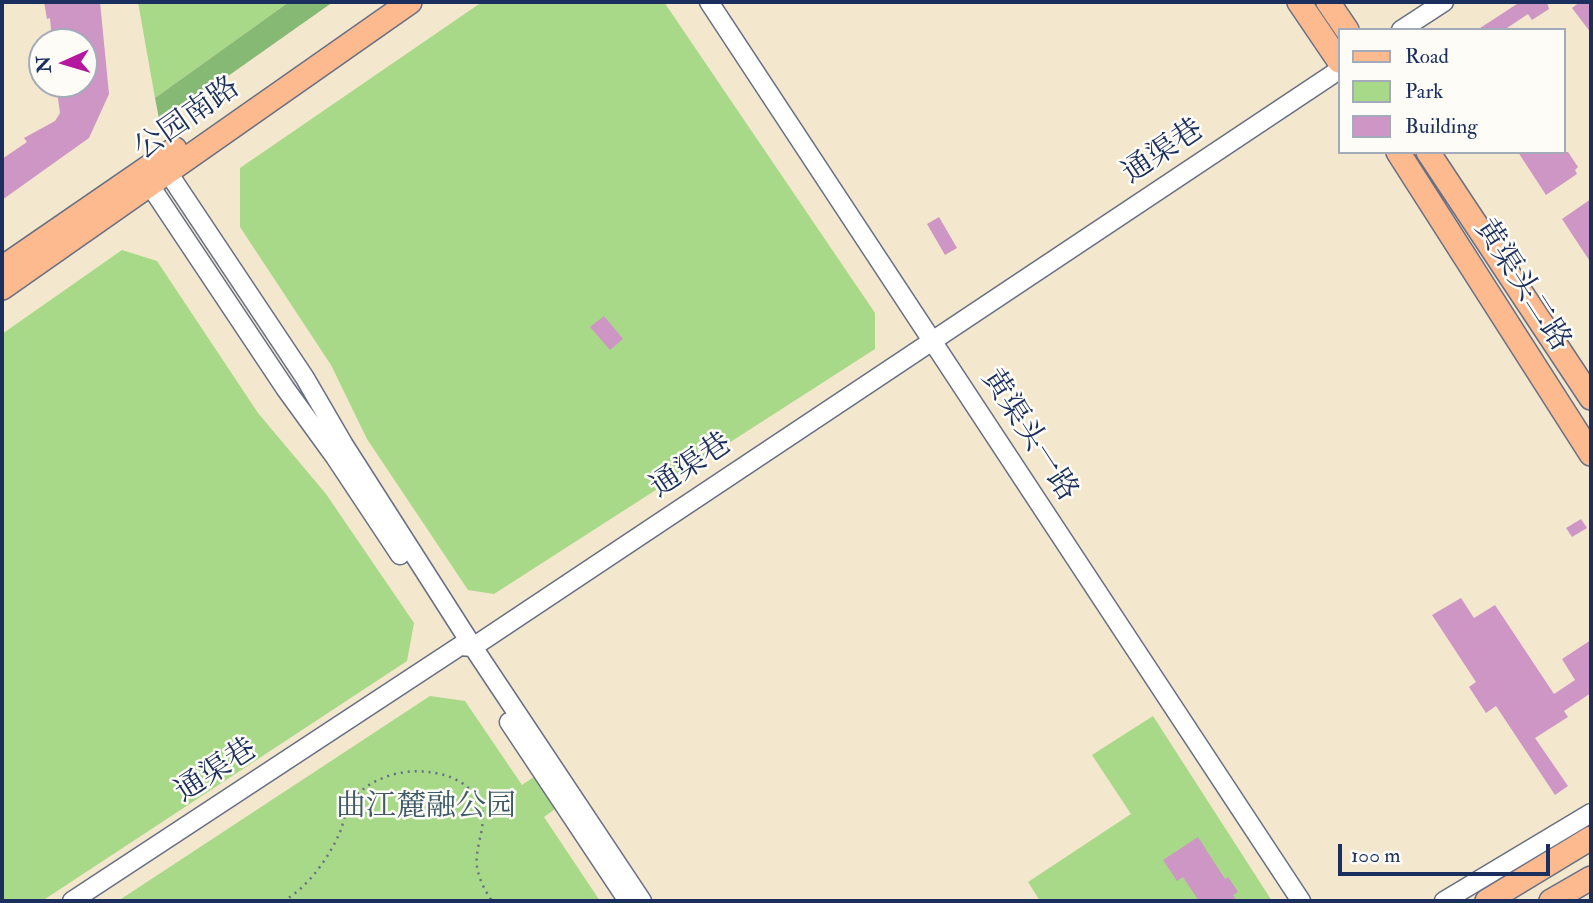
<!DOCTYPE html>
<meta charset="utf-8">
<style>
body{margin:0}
#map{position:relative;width:1593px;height:903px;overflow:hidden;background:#f3e7ce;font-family:"IM FELL Double Pica",serif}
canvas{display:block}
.frame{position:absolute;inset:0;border:4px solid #1b2f5e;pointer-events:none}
.legend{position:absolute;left:1338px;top:28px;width:228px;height:126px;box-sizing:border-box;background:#fdfcf7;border:2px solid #a3aaba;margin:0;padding:9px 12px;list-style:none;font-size:21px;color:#1b2f5e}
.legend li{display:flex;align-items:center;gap:14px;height:35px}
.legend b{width:35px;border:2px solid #a3aaba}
.north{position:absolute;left:28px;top:28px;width:70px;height:70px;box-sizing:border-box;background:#fdfcf7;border:2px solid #a3aaba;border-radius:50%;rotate:266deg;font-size:19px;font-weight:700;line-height:28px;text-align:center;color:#1b2f5e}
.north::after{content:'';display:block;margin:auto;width:24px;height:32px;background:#b5179e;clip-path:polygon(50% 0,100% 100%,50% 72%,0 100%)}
.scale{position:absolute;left:1338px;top:844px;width:212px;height:32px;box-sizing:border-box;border:4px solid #1b2f5e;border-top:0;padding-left:9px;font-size:21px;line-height:24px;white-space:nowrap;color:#1b2f5e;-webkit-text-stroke:5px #fdfcf7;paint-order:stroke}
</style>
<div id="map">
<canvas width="1593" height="903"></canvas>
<div class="frame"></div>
<ul class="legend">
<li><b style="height:9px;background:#fcba8e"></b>Road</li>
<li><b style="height:19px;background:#a8d988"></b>Park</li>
<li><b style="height:19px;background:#ce96c5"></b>Building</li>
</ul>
<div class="north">N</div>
<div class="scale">100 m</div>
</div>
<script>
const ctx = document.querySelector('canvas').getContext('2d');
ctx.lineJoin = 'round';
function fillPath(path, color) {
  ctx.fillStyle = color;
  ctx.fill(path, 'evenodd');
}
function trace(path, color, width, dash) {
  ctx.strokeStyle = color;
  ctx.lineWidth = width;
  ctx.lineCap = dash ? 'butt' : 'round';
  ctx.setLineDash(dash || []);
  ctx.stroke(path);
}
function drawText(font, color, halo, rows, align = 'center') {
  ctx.font = font + ' "IM FELL Double Pica","Noto Serif SC",serif';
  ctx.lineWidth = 5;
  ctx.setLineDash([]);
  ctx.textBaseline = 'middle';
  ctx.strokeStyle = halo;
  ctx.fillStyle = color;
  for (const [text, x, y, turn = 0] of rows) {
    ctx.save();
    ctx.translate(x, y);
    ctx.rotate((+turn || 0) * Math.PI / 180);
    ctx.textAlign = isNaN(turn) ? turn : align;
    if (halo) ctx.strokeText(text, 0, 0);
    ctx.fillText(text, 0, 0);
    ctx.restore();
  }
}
fillPath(new Path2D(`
 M138 2H289L155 98Z
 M482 2H664L875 313V349L494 594 468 590 367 439 331 365 240 227V168Z
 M122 250 157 261 258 413 326 494 414 623 407 661 42 901H2V334Z
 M430 696 465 701 522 785 541 772 562 804 544 817 600 901H118Z
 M1153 716 1272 901H1040L1028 882 1131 814 1092 755Z`), '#a8d988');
fillPath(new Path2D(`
 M289 2H333L160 124 155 98Z`), '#86b974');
fillPath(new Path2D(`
 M44 2H100L109 94 89 138 2 200V159L27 142 24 138 55 121 60 113 56 84H84V42H52L50 18 47 19Z
 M1520 2H1547L1549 9 1532 20 1528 14 1504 30H1477Z
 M1580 2H1591V33L1572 8Z
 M1518 152H1568L1578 167 1575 170 1577 174 1546 195Z
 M1591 199V263L1562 219Z
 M939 217 957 248 945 255 927 224Z
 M604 316 623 339 610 350 590 327Z
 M1581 519 1587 528 1572 537 1566 528Z
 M1461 598 1474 618 1495 605 1554 694 1575 680 1562 659 1591 640V693L1564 711 1568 717 1535 738 1568 786 1555 795 1496 706 1486 713 1469 687 1476 682 1432 615Z
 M1198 837 1225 879 1228 877 1238 892 1233 895 1237 901H1199L1183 877 1177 881 1163 860Z`), '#ce96c5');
const minor = new Path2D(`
 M709 2 1301 901
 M1401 30 1444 2
 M161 162 305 378 344 445 473 647 642 901
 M143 175 285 388 335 457 400 555
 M509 722 628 901
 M72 901 460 646 473 647 1339 70
 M1444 901 1591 813`);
const major = new Path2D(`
 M1299 2 1339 61
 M1328 2 1347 30
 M1398 152 1591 454
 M1428 152 1591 398
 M2 268 175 149
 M2 288 410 2
 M1487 901 1591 838
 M1551 901 1591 878`);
trace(minor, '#676f85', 21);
trace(major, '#676f85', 26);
trace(new Path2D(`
 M283 901C307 889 330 856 340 832 343 824 345 814 349 806 363 780 400 768 428 772 444 773 465 781 475 795 493 819 474 841 477 867 479 879 485 891 492 901`), '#676f85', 2.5, [2, 5]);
trace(minor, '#fff', 18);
trace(major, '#fcba8e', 23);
drawText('30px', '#1b2f5e', '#fdfcf7', [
 ["公园南路",188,120,-35],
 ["通渠巷",1164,153,-34],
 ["黄渠头二路",1521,286,57],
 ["黄渠头一路",1028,436,57],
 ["通渠巷",692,467,-34],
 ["通渠巷",217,772,-33]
]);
drawText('30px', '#3e5a68', '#fdfcf7', [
 ["曲江麓融公园",426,809]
]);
</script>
